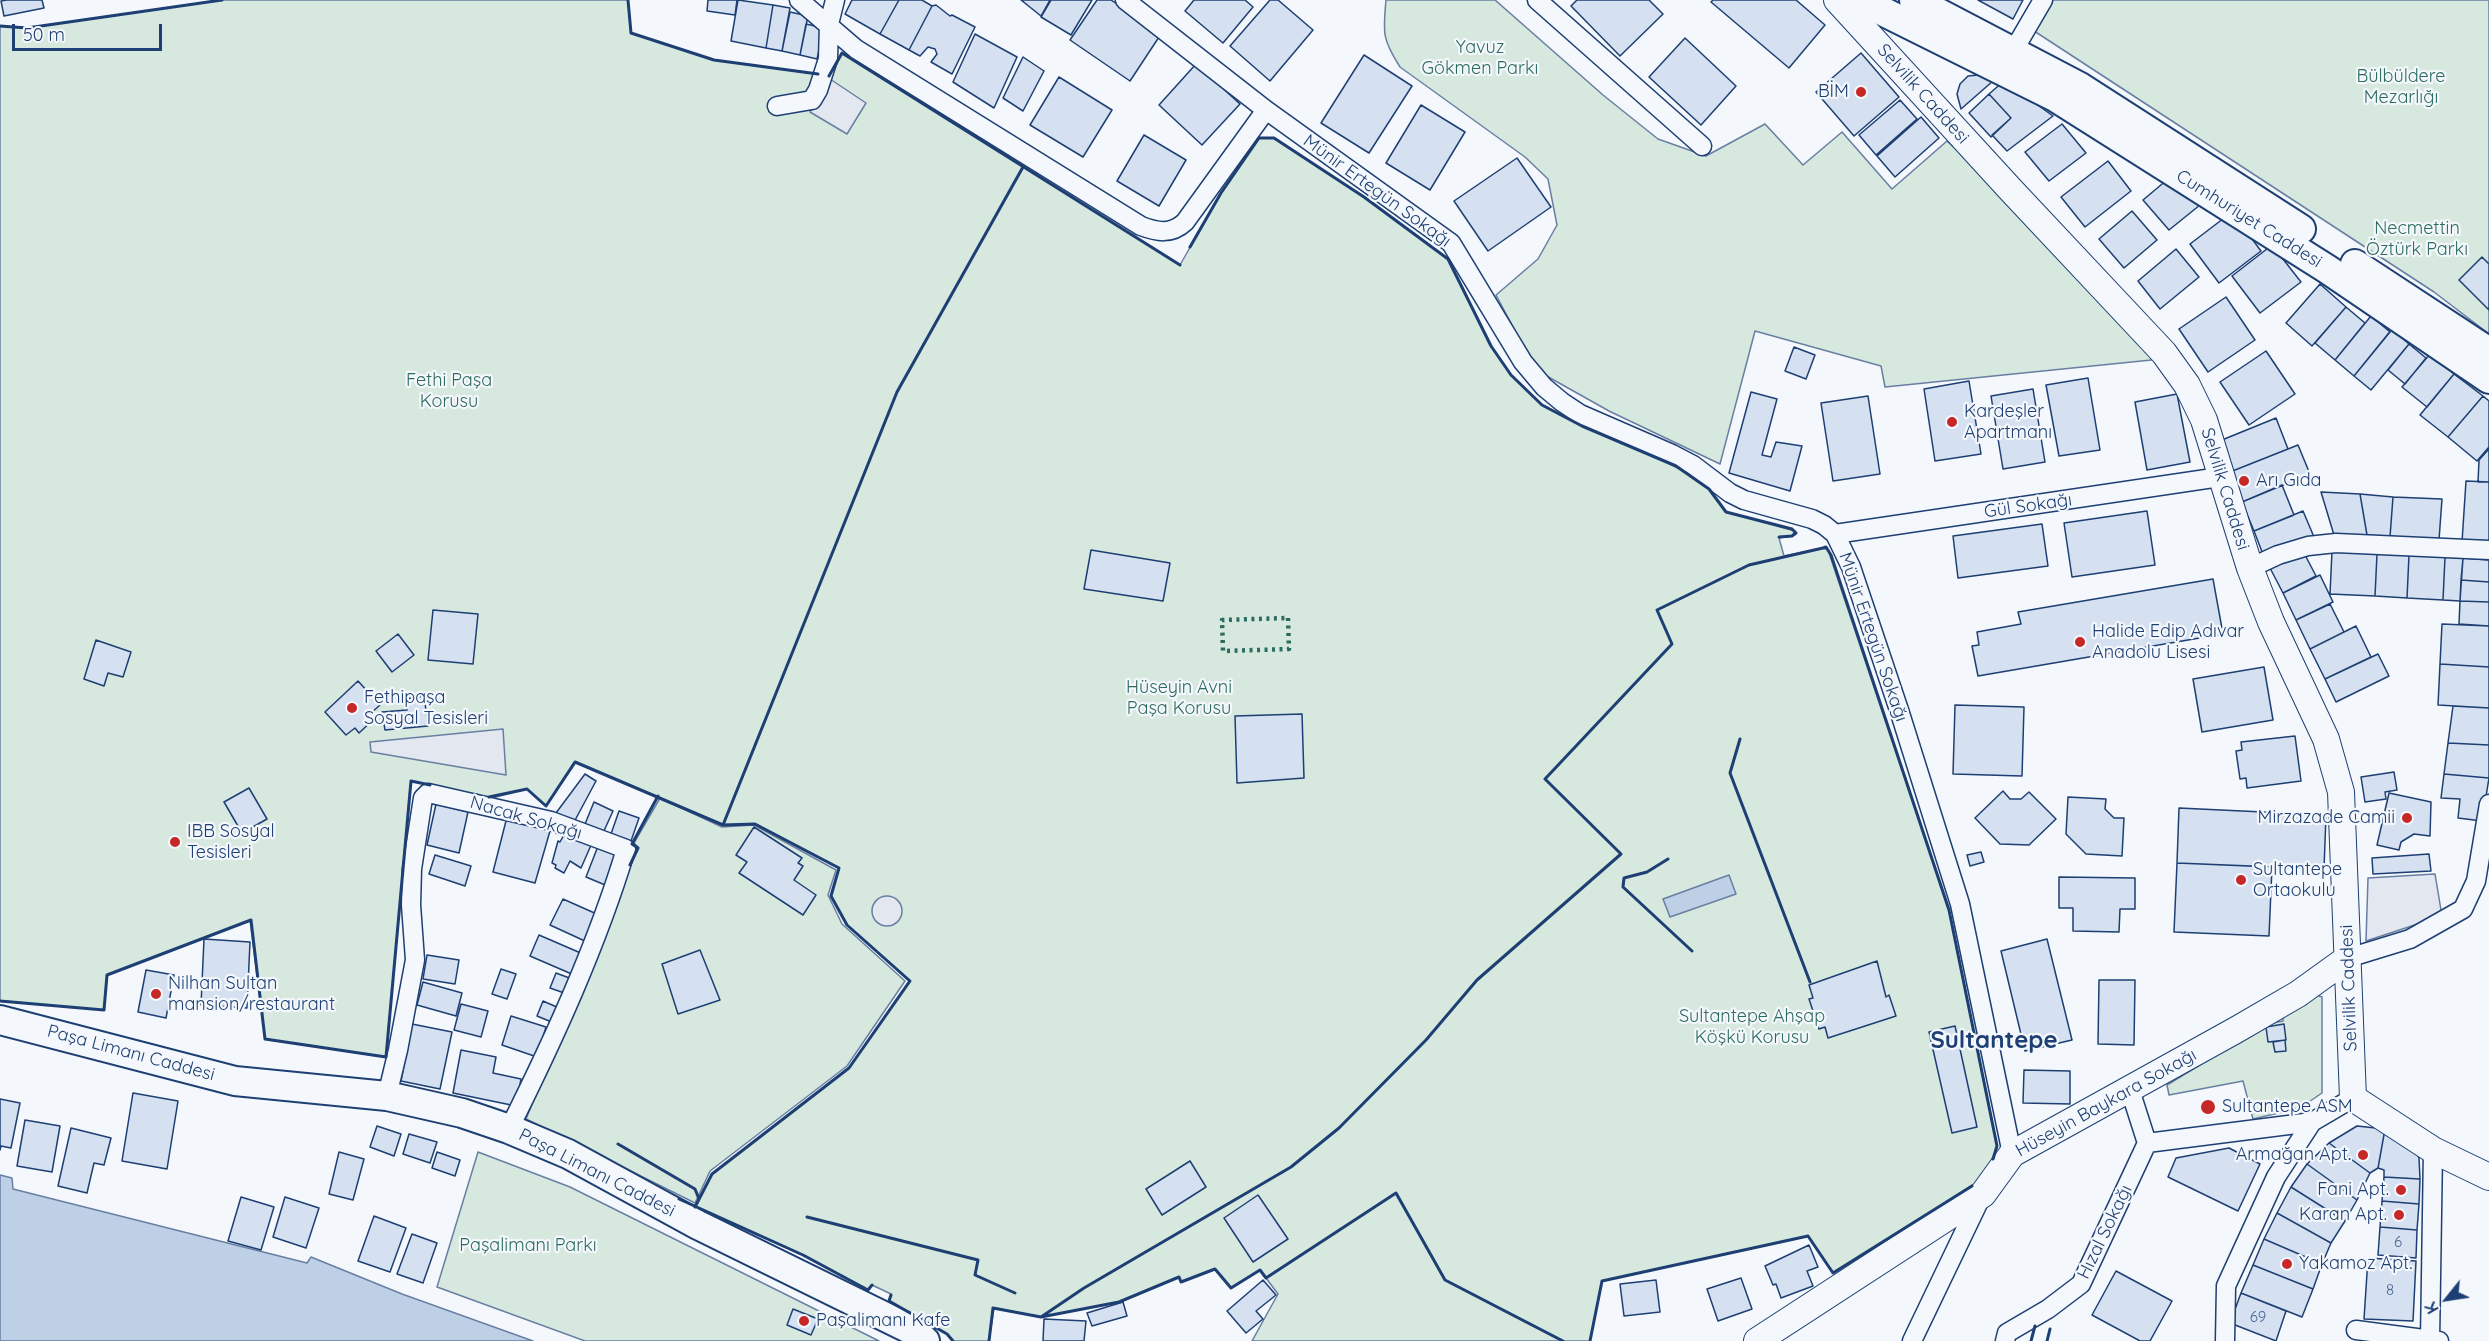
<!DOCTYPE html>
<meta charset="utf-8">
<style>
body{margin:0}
#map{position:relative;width:2489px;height:1341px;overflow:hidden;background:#f4f7fb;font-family:Quicksand,sans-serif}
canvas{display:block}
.north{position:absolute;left:2417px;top:1269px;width:60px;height:60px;-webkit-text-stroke:4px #f4f7fb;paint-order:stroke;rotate:240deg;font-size:16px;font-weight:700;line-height:24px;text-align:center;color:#1d3f73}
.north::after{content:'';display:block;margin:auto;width:21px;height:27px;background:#1d3f73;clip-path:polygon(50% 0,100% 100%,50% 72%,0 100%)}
.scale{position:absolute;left:12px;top:24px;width:150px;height:27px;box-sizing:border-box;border:3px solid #1d3f73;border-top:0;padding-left:8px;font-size:18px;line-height:21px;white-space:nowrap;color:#1d3f73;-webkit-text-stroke:4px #f4f7fb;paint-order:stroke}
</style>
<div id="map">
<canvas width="2489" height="1341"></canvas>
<div class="north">K</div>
<div class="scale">50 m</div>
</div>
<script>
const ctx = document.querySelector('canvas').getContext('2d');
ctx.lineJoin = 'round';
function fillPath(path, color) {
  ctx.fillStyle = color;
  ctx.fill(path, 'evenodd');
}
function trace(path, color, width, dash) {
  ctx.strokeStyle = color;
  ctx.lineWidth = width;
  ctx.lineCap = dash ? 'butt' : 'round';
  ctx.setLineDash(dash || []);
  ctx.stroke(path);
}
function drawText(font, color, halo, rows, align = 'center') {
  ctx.font = font + ' Quicksand,sans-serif';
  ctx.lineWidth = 4.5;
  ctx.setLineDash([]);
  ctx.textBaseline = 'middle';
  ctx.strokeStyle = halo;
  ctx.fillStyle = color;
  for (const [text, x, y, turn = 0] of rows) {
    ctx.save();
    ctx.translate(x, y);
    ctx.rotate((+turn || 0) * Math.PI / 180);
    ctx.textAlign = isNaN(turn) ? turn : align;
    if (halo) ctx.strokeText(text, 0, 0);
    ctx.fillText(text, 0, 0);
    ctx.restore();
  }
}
const green = new Path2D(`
 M222 0H628L631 33 714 60 831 76 842 53 1180 265 1221 193 1259 138H1274L1364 197 1448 259 1491 346 1511 375 1542 405 1582 426 1676 466 1709 489 1726 512 1795 531 1792 536 1779 538 1784 556 1823 548 1828 550 1949 910 1997 1146 1990 1169 1978 1182 1833 1273 1808 1236 1602 1281 1590 1341H1252L1278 1294 1260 1270 1231 1288 1215 1269 1181 1282 1179 1277 1119 1302 1041 1317 994 1308 989 1341H953L947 1334 889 1301 891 1294 872 1285 868 1290 803 1255 695 1207 712 1174 849 1068 909 981 847 925 831 896 839 868 755 824 723 825 576 762 546 806 527 789 492 798 411 781 386 1057 265 1039 250 920 107 975 104 1010 0 1001V26L27 28Z
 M1386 0H1495L1603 95 1658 139 1706 156 1765 124 1803 165 1842 132 1892 189 1947 141 2181 357 1885 387 1881 366 1755 331 1720 464 1609 411 1536 370 1496 295 1538 259 1557 225 1548 179 1525 157 1400 67C1382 39 1383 33 1386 0Z
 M2043 0H2489V334L2434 292 2028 27Z
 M660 798 722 827 754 825 836 870 828 895 842 924 905 981 847 1066 710 1171 695 1203 526 1119 638 847 634 843Z
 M2316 995 2322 997V1093L2300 1108 2253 1119 2243 1081 2169 1095 2167 1085 2267 1024 2283 1021V1016Z
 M478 1152 570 1187 879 1341H585L437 1287Z`);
fillPath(green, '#d7e8df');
trace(green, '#687fa3', 1.5);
const parking = new Path2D(`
 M830 79 866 103 847 134 810 112Z
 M503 729 506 775 371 752 370 742Z
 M2435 874 2442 916 2366 941 2368 878Z
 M872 911a15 15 0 1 1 30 0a15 15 0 1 1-30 0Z`);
fillPath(parking, '#e3e8f0');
trace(parking, '#687fa3', 1.5);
const water = new Path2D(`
 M1729 875 1736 894 1670 917 1663 899Z
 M0 1175 12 1178 13 1189 307 1263 311 1257 402 1294 533 1341H0Z`);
fillPath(water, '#bed0e5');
trace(water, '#687fa3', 1.5);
const building = new Path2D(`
 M7 0H42L44 8 4 16 1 1Z
 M708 0H737L735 15 707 11Z
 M738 0 773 5 766 48 731 41Z
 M852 0H899L880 34 845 14Z
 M899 0H922L932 6 909 50 880 34Z
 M1021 0H1050L1041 16Z
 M1051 0H1092L1071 35 1041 17Z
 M1097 0H1111L1161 34 1130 81 1070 40Z
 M1194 0H1245L1253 7 1223 43 1185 11Z
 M1270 0H1278L1313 30 1270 81 1230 46Z
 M1577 0H1649L1663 14 1620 56 1571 6Z
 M1713 0H1796L1825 25 1789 68 1711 2Z
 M1978 0H2023L2013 19Z
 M773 5 790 8 782 51 766 48Z
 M936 5 950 16 952 15 975 27 952 74 931 62 937 54 935 49 928 47 920 56 909 50 932 6Z
 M790 12 808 16 800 55 782 51Z
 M806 24 824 28 817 59 800 55Z
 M975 34 1017 57 994 108 953 82Z
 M1685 38 1736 86 1701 125 1649 77Z
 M1861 53 1899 97 1854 136 1816 92Z
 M1364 55 1412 86 1369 153 1321 123Z
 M1023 57 1044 71 1023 111 1003 98Z
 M1196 64 1240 104 1202 145 1159 105Z
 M1978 75 1993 81 1961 109 1957 94 1960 84 1968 76Z
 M1059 77 1112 110 1083 157 1030 125Z
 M2004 81 2053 116 2007 151 1992 135 2011 118 1989 94Z
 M1989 94 2011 118 1991 137 1969 113Z
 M1900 100 1917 119 1876 155 1859 135Z
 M1421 105 1465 132 1430 190 1386 163Z
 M1921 117 1939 138 1895 177 1877 156Z
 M2062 124 2086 153 2049 181 2025 152Z
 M1144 135 1186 160 1159 206 1117 181Z
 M1517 158 1551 207 1488 251 1454 201Z
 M2108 161 2131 191 2085 227 2061 197Z
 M2174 174 2200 205 2169 230 2143 200Z
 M2132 211 2157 240 2124 268 2099 239Z
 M2232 212 2261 251 2219 283 2190 244Z
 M2272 245 2301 282 2260 313 2232 276Z
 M2176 249 2199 277 2160 309 2138 281Z
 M2482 257 2489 264V310L2459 280Z
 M2320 284 2346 307 2312 346 2286 323Z
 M2226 297 2255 340 2208 372 2179 329Z
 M2346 307 2365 323 2335 360 2315 343Z
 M2371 316 2390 332 2354 376 2335 360Z
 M2392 329 2409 344 2371 390 2354 376Z
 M2409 344 2426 358 2405 384 2388 370Z
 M1794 347 1815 355 1806 379 1785 371Z
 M2266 351 2295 394 2249 425 2220 382Z
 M2430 354 2454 374 2427 407 2402 387Z
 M2454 374 2483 396 2448 437 2420 415Z
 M2088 378 2100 450 2059 456 2046 385Z
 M1969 381 1981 454 1935 461 1924 389Z
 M2033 389 2045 462 2003 469 1991 396Z
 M1751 392 1777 399 1762 455 1771 457 1776 442 1802 446 1790 491 1729 473Z
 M2177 394 2190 462 2147 470 2135 402Z
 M1868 396 1880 474 1833 481 1821 403Z
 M2483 396 2489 401V447L2477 461 2448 437Z
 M2276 418 2288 449 2230 472 2217 442Z
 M2298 445 2310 474 2242 502 2230 472Z
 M2489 449V482H2478L2479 460Z
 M2466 481 2489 482V543L2462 542Z
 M2282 485 2294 515 2254 531 2242 502Z
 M2321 492 2360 494 2367 535H2334Z
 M2360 494 2393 497 2390 537 2367 535Z
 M2393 497 2442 499 2439 540 2390 537Z
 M2147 511 2155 565 2072 577 2064 523Z
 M2303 511 2314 537 2264 557 2254 531Z
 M2042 524 2048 566 1958 578 1953 536Z
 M1091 550 1170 563 1163 601 1084 589Z
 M2303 551 2316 576 2283 593 2270 568Z
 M2332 551 2377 554 2375 596 2330 594Z
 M2377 554 2409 555 2407 598 2375 596Z
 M2409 555 2445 557 2443 600 2407 598Z
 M2445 557 2463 558 2460 601 2443 600Z
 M2463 558 2489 560V582L2461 580Z
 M2320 575 2333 602 2296 620 2283 593Z
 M2213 579 2223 634 1978 676 1972 646 1979 645 1977 632 2021 624 2018 612Z
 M2461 580 2489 582V602L2460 601Z
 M2460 601 2489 602V626L2459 624Z
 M2330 604 2344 632 2310 649 2296 620Z
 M433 610 478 614 473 664 428 660Z
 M2442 624 2489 626V667L2440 664Z
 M2356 626 2371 657 2325 679 2310 649Z
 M398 634 414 655 392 672 376 651Z
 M96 640 131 652 123 677 108 673 104 686 84 679Z
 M2378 654 2389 676 2336 702 2325 679Z
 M2440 664 2489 667V708L2438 705Z
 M2264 667 2273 720 2202 732 2193 679Z
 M358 681 380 705 370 714 374 719 359 733 355 728 346 735 325 712Z
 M424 696 428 726 385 730 382 712 407 710 406 699Z
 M1955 705 2024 707 2022 776 1953 774Z
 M2453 706 2489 708V745L2448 743Z
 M1302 714 1304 778 1237 783 1235 716Z
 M2295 736 2301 781 2247 788 2246 778 2240 779 2236 751 2242 750 2241 742Z
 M2448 743 2489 745V778L2444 774Z
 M2394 772 2397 790 2385 792 2386 799 2365 802 2361 777Z
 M585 774 596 781 573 824 556 813Z
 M2444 774 2489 778 2482 821 2458 818 2460 799 2441 798Z
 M249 788 267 819 242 833 224 802Z
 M2003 791 2010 799H2021L2029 792 2056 819 2029 845 2000 844 1975 818Z
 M2389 793 2431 802 2430 836 2414 834 2401 842 2399 850 2377 845Z
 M2068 797 2106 799 2105 809 2114 818H2124L2122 856 2086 854 2066 834Z
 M594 802 613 811 603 833 585 824Z
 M436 804 468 812 459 853 427 845Z
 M2179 808 2326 815 2324 869 2177 863Z
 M619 811 639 818 631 841 611 834Z
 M508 813 552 824 535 883 493 872Z
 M754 827 802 858 798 863 803 866 794 880 816 895 803 915 739 873 747 862 736 855Z
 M565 833 592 843 581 868 570 861 564 873 555 868 556 865 552 863 558 841 560 842Z
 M600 841 624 850 610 887 586 877Z
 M1981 852 1984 862 1970 866 1967 855Z
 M2429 854 2431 871 2373 874 2372 858Z
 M435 855 471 866 465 886 429 874Z
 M2177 863 2272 867 2269 936 2174 932Z
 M2059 877 2135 878V909H2120L2119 932 2073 931V908H2059Z
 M563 899 599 915 587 942 550 925Z
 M539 935 583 954 574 975 530 956Z
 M204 939 250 942 247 1008 201 1005Z
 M2047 939 2072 1040 2025 1051 2001 951Z
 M700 950 720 1000 678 1014 662 964Z
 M427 955 459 960 455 984 423 979Z
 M1877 961 1886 997 1889 995 1896 1016 1828 1038 1825 1027 1819 1029 1809 999 1813 998 1809 985Z
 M501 969 516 974 507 999 492 994Z
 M146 970 174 975 166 1018 138 1012Z
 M556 973 572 979 567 994 550 988Z
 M2099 980H2135L2134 1045 2098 1044Z
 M423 982 462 993 456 1016 417 1005Z
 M543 1001 559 1008 554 1023 537 1016Z
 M461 1004 488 1011 481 1037 454 1030Z
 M511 1016 546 1027 537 1057 502 1045Z
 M412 1024 452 1032 440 1089 401 1081Z
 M2284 1024 2286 1040 2268 1042 2266 1027Z
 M1955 1026 1977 1127 1952 1133 1929 1032Z
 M2285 1040 2286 1051 2275 1052 2273 1042Z
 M461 1050 496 1057 493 1073 521 1079 516 1106 453 1093Z
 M2024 1070 2070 1071V1104L2023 1103Z
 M133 1093 178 1101 167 1169 122 1161Z
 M0 1099 20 1103 11 1148 1 1146 0 1150Z
 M25 1120 60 1126 52 1172 17 1166Z
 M377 1126 401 1134 394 1156 370 1147Z
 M2357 1126 2385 1129 2378 1168 2370 1173 2329 1143Z
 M71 1128 111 1138 104 1165 94 1163 87 1193 58 1186Z
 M2385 1129 2413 1146 2419 1158 2420 1179 2384 1177V1170L2378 1168Z
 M409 1134 437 1142 430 1163 403 1154Z
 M2329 1143 2370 1173 2357 1200 2307 1164Z
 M2229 1148 2260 1164 2238 1211 2168 1177 2176 1158Z
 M339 1152 364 1159 353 1200 329 1194Z
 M437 1152 460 1160 455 1176 432 1168Z
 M1190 1161 1206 1187 1162 1215 1146 1189Z
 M2307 1164 2357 1200 2345 1221 2291 1187Z
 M2384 1177 2420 1179 2419 1204 2382 1201Z
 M2291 1187 2345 1221 2331 1243 2277 1213Z
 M1258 1195 1288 1239 1253 1262 1224 1218Z
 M241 1197 274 1207 261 1250 228 1241Z
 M285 1197 319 1208 306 1248 273 1237Z
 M2382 1201 2419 1204 2417 1230 2380 1227Z
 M2277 1213 2331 1243 2322 1264 2264 1239Z
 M374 1216 406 1228 390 1272 358 1261Z
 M2380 1227 2417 1230 2416 1258 2378 1255Z
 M412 1234 437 1243 423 1283 397 1274Z
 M2264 1239 2322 1264 2313 1289 2253 1265Z
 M1809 1245 1818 1267 1807 1271 1813 1286 1781 1298 1776 1284 1773 1285 1765 1266Z
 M2368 1258 2416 1261 2413 1321 2364 1319Z
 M2253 1265 2313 1289 2302 1317 2241 1293Z
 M2116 1271 2172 1301 2150 1341H2140L2092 1315Z
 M1741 1278 1752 1309 1718 1321 1707 1289Z
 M1263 1280 1276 1295 1256 1311 1263 1319 1246 1333 1227 1311Z
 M1656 1280 1660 1312 1624 1316 1620 1284Z
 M2241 1293 2286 1311 2276 1341 2230 1323Z
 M1123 1302 1127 1316 1092 1326 1087 1313Z
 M793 1309 818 1319 811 1335 787 1325Z
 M1044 1319 1086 1321 1084 1341H1043Z`);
fillPath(building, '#d5e0f0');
trace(building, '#1d3f73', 1.5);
const street = new Path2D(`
 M799 0 856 49 1141 226C1157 232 1171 235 1185 222L1266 110 1451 243 1523 362 1544 387 1562 402 1580 414 1672 454 1693 465 1730 493 1744 500 1812 519 1824 525 1835 534 1851 567 1899 710 1960 904 2012 1154
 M1125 0 1266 110
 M1537 0 1702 146
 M2008 60 2043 0
 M777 106 812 100 818 90 828 59 829 24 835 0
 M1835 534 2220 477
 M2250 568 2278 555 2308 546 2336 543 2489 550
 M2348 958 2410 939 2463 909 2476 881 2489 804
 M387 1096 398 1050 415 960 411 905 412 869 423 798 428 793 551 821 626 849C597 945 554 1039 509 1129
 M2147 1143 2312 1122
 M2356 1330 2439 1341
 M1912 1341 1982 1195
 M2005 1341 2007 1333 2048 1309 2081 1284 2147 1143 2130 1090
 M2225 1341 2226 1286 2276 1177 2312 1122 2353 1098
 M2430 1341 2433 1150`);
const secondary = new Path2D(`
 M1837 0 2010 189 2164 353 2187 385 2204 420 2250 568 2271 622 2326 739 2341 792 2353 1098 2433 1150 2489 1177
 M1757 1341 1983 1194 2012 1154 2236 1030 2298 994 2348 958`);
const primary = new Path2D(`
 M1860 0 2055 97 2327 269 2489 379
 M1914 0 2080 87 2301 229
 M2355 264 2489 352
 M0 1020 235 1081 387 1096 462 1113 509 1129 568 1154 698 1225 914 1331 925 1341`);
trace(street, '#1d3f73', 21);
trace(secondary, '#1d3f73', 28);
trace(primary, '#1d3f73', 32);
trace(street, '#f4f7fb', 18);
trace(secondary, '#f4f7fb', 26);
trace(primary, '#f4f7fb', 28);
trace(new Path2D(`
 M1288 618 1289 649 1223 651 1222 620Z`), '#2c6c60', 4.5, [3, 4.5]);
trace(new Path2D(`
 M628 0 631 33 714 60 818 74
 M0 26 27 28 222 0
 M829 76 842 53 1180 265
 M1190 247 1221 193 1259 138H1274L1364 197 1448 259 1491 346 1511 375 1542 405 1582 426 1676 466 1709 489 1726 512 1792 529 1796 533 1792 536 1779 537
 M1740 739 1730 773 1810 982
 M489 797 527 789 546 806 575 762 723 825 755 824 839 868 831 896 847 925 910 981 849 1068 712 1174 695 1207
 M723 825 897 392 1023 167
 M1668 859 1647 872 1624 878 1623 887 1692 951
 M630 865 638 848 632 844 658 796
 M0 1001 104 1010 107 975 251 920 265 1039 386 1057 411 781 430 785
 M618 1144 695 1189 699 1199
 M679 1199 803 1255 868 1290 872 1285
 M807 1217 978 1260 975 1275 1015 1293
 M891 1295 889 1301 947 1334 953 1341
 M1041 1317 1084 1288 1291 1167 1339 1128 1426 1040 1477 980 1621 854 1545 779 1672 644 1657 610 1749 565 1823 548 1826 547 1831 555 1949 910 1997 1146 1993 1159
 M989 1341 993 1308 1041 1317 1119 1302 1179 1277 1181 1282 1215 1269 1231 1288 1260 1270 1266 1278 1396 1193 1445 1280 1563 1341
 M1590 1341 1602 1281 1808 1236 1833 1273 1972 1186
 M2031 1341 2035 1326
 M2047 1341 2050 1329`), '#1d3f73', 3);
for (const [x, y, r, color] of [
 [1861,92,6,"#c62828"],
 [1952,422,6,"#c62828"],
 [2244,481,6,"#c62828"],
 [2080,642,6,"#c62828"],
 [352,708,6,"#c62828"],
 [2407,818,6,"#c62828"],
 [175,842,6,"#c62828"],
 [2241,880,6,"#c62828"],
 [156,994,6,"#c62828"],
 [2208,1107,8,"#c62828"],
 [2363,1155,6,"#c62828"],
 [2401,1190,6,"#c62828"],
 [2399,1215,6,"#c62828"],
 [2287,1264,6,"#c62828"],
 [804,1321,6,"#c62828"]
]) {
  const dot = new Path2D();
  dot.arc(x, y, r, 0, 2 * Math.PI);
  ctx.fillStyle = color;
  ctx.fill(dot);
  trace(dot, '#f4f7fb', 2);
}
drawText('15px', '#4b6792', null, [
 ["6",2398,1242],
 ["8",2390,1290],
 ["69",2258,1317]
]);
drawText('18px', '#2c6c60', '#f4f7fb', [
 ["Yavuz",1480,48],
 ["Gökmen Parkı",1480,69],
 ["Bülbüldere",2401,77],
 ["Mezarlığı",2401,98],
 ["Necmettin",2417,229],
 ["Öztürk Parkı",2417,250],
 ["Fethi Paşa",449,381],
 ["Korusu",449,402],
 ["Hüseyin Avni",1179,688],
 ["Paşa Korusu",1179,709],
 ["Sultantepe Ahşap",1752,1017],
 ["Köşkü Korusu",1752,1038],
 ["Paşalimanı Parkı",528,1246]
]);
drawText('18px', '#1d3f73', '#f4f7fb', [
 ["BİM",1849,92,"right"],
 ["Kardeşler",1964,412],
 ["Apartmanı",1964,433],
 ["Arı Gıda",2256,481],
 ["Halide Edip Adıvar",2092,632],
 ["Anadolu Lisesi",2092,653],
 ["Fethipaşa",364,698],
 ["Sosyal Tesisleri",364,719],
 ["Mirzazade Camii",2395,818,"right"],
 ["IBB Sosyal",187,832],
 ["Tesisleri",187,853],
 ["Sultantepe",2253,870],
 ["Ortaokulu",2253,891],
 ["Nilhan Sultan",168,984],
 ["mansion/restaurant",168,1005],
 ["Sultantepe ASM",2222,1107],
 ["Armağan Apt.",2351,1155,"right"],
 ["Fani Apt.",2389,1190,"right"],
 ["Karan Apt.",2387,1215,"right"],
 ["Yakamoz Apt.",2299,1264],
 ["Paşalimanı Kafe",816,1321]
], 'left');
drawText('18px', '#1d3f73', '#f4f7fb', [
 ["Selvilik Caddesi",1923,94,48],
 ["Münir Ertegün Sokağı",1377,191,36],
 ["Cumhuriyet Caddesi",2249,219,32],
 ["Selvilik Caddesi",2225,489,73],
 ["Gül Sokağı",2028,506,-8],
 ["Münir Ertegün Sokağı",1873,637,71],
 ["Nacak Sokağı",526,818,16],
 ["Selvilik Caddesi",2349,988,-92],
 ["Paşa Limanı Caddesi",131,1053,15],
 ["Hüseyin Baykara Sokağı",2106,1103,-29],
 ["Paşa Limanı Caddesi",597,1173,27],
 ["Hızal Sokağı",2105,1232,-64]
]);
drawText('bold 24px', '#1d3f73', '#f4f7fb', [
 ["Sultantepe",1994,1041]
]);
</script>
